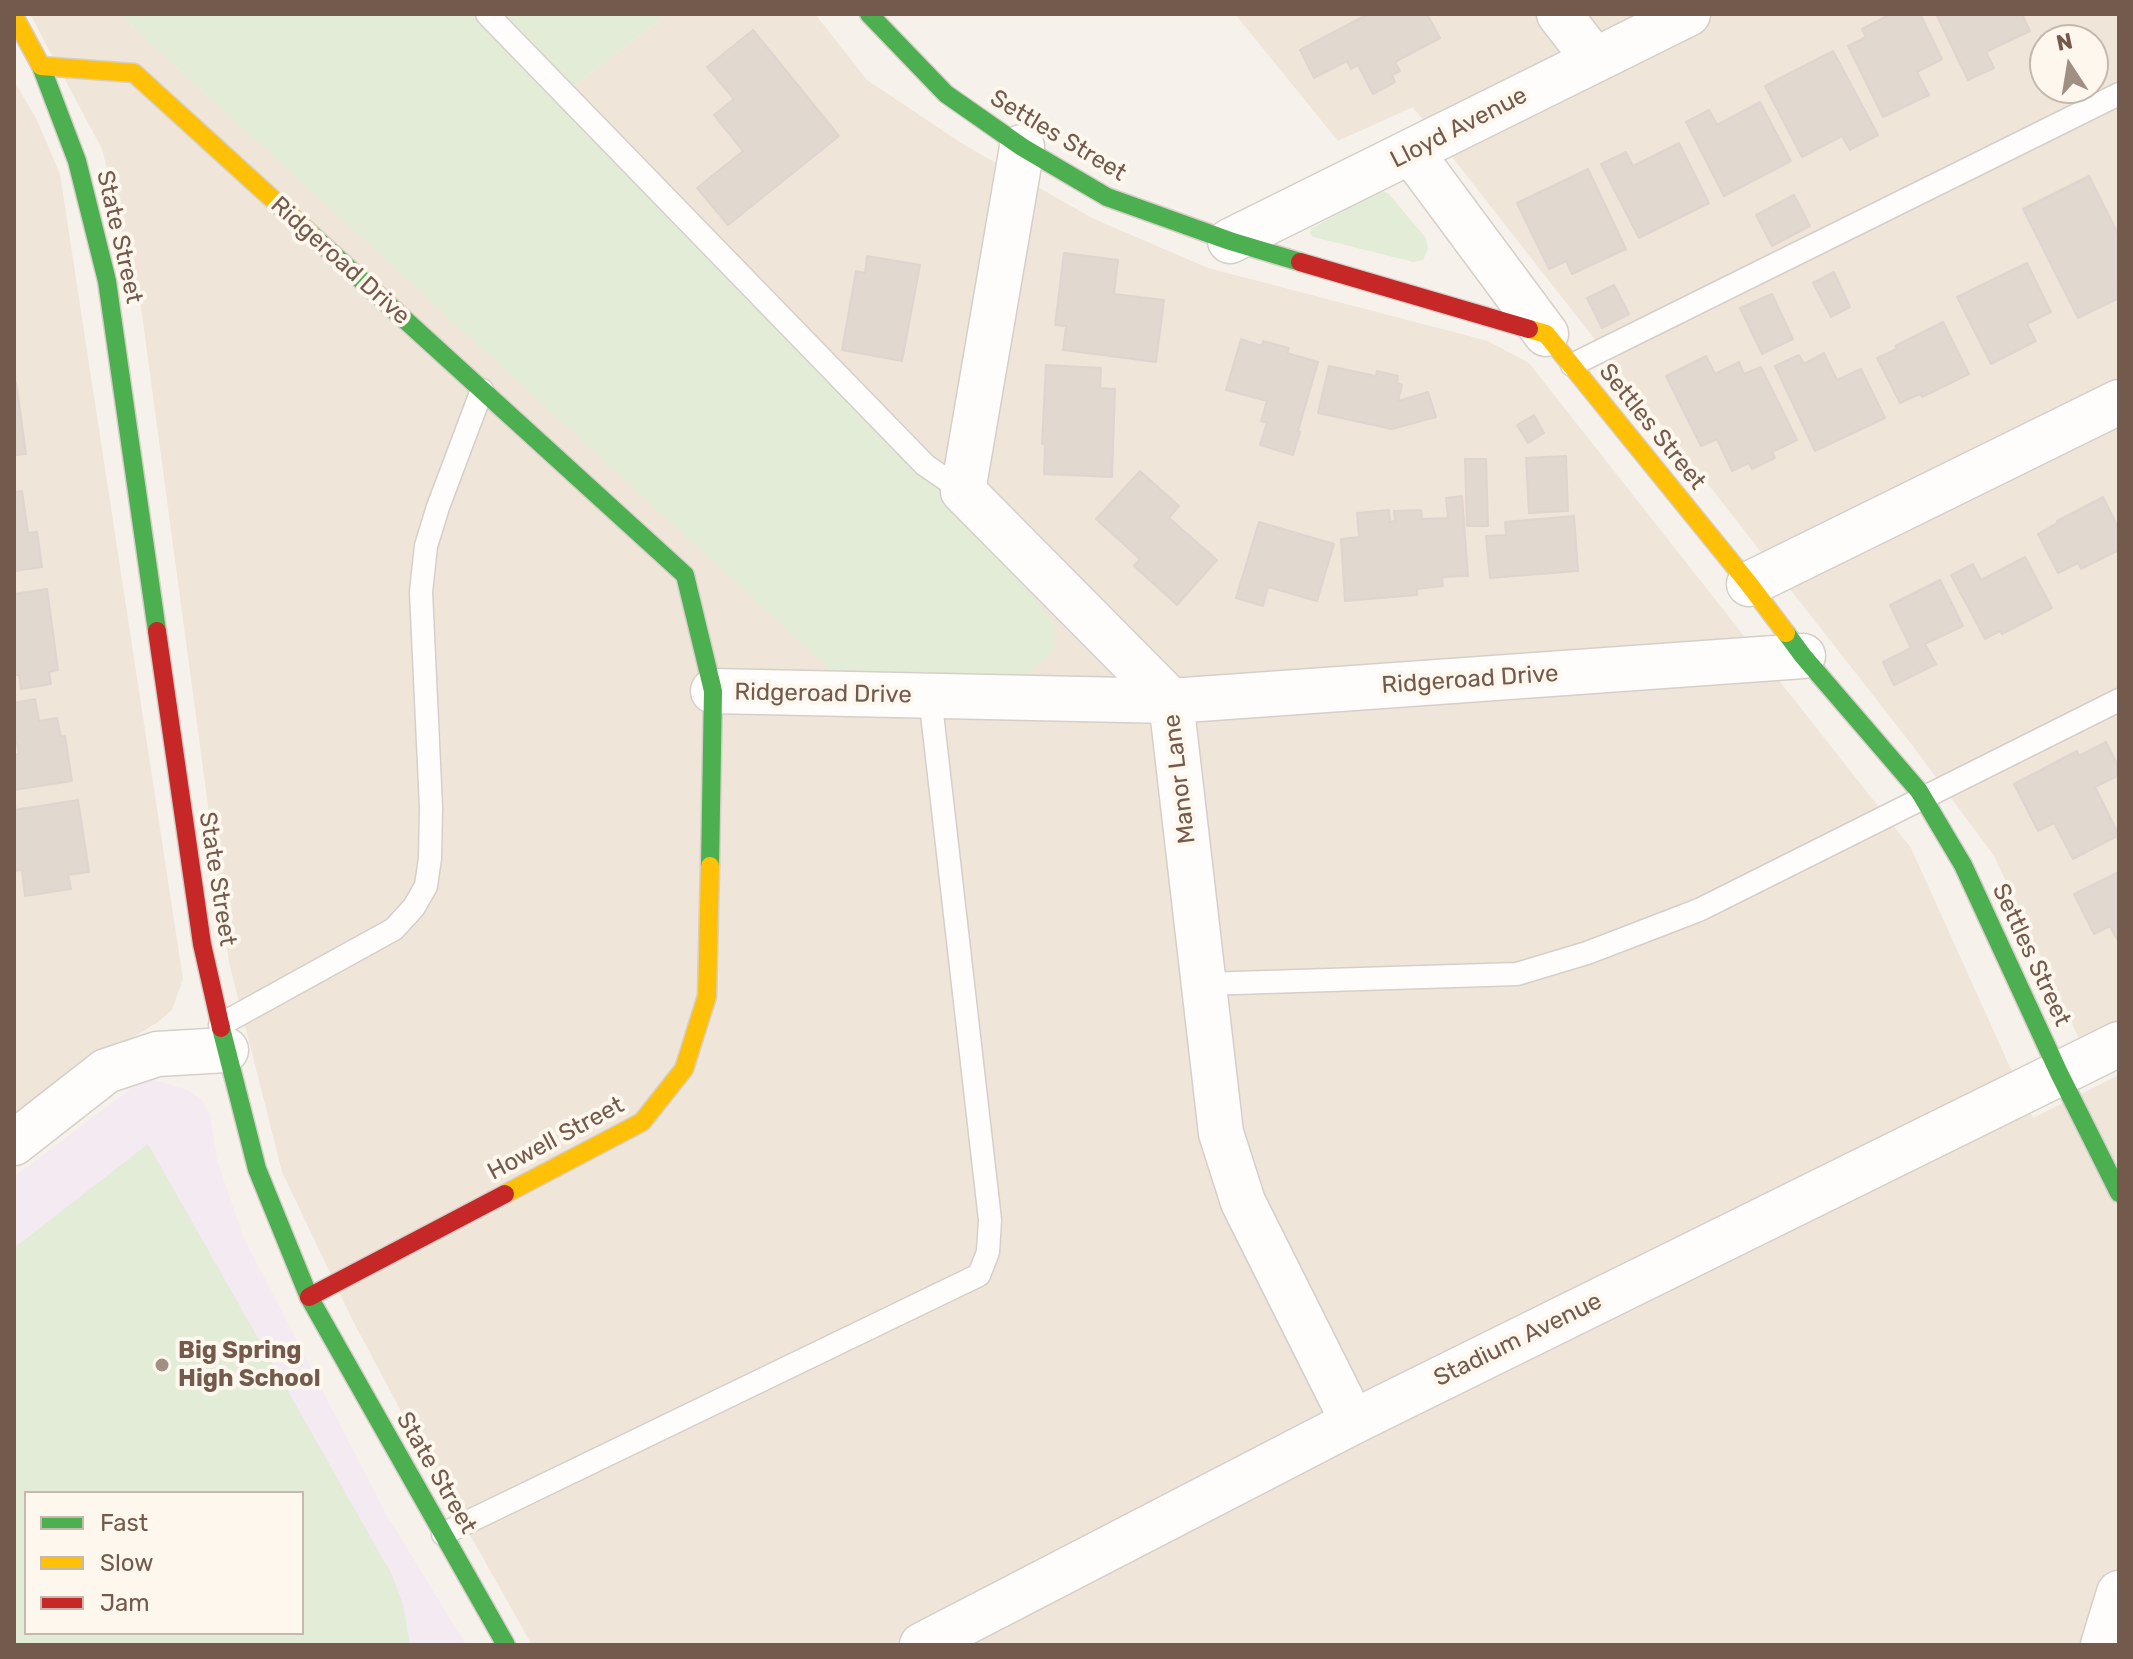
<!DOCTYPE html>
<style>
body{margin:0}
#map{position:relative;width:2133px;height:1659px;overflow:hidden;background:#f6f2eb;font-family:Rubik,sans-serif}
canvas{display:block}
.frame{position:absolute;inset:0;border:16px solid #745a4c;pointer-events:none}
.legend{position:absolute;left:24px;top:1491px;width:280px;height:144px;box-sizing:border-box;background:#fef7ed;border:2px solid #c7b8ad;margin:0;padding:10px 14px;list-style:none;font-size:24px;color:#745a4c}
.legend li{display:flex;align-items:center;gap:16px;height:40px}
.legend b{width:40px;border:2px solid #c7b8ad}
.north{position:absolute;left:2029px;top:24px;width:80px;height:80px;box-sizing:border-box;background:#fef7ed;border:2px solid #c7b8ad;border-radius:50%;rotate:348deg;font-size:22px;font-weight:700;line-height:32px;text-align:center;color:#745a4c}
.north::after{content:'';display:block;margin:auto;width:28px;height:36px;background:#a28f84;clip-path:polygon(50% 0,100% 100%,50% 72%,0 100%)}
</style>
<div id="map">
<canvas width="2133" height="1659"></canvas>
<div class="frame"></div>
<ul class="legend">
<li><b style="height:10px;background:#4caf50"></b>Fast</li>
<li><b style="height:10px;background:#ffc107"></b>Slow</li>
<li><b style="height:10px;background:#c62828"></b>Jam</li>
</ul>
<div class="north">N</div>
</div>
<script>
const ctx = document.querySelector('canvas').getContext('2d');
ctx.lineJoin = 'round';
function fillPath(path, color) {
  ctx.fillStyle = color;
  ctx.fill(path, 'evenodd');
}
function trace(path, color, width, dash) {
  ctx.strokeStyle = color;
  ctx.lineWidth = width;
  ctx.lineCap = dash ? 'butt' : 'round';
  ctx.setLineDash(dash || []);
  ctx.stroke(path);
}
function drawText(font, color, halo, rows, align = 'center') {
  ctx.font = font + ' Rubik,sans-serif';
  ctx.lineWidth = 8;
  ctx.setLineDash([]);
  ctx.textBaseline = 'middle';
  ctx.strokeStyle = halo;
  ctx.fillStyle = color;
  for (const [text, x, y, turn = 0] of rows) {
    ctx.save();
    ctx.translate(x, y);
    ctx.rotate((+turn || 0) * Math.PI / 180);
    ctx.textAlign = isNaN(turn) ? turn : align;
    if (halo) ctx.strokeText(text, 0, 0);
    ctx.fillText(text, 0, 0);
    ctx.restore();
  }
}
fillPath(new Path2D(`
 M30 14H119L833 671 943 492 940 464 573 87 667 14H815L867 80 961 143 1092 218 1208 268 1488 341 1529 363 1911 848 2033 1118 2119 1075V1645H532L412 1432 352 1319 282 1172 229 962 141 307 102 149Z
 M1235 14H2119V1023L2081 1043 1994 856 1912 745 1413 107 1338 141ZM2045 40H2093V88H2045Z
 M14 81 37 120 60 174 183 979 172 1010 158 1022 101 1057 14 1122Z`), '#efe5d9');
fillPath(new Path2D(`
 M153 1080 186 1089 202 1100 210 1115 217 1161 244 1238 385 1512 466 1645H14V1177L138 1083ZM26 1493H302V1633H26Z`), '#f3eaf2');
fillPath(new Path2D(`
 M119 14H474L943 492 1053 621V651L1022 679 832 671Z
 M503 14H667L573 87Z
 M1383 191 1389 194 1426 238 1428 249 1423 260 1413 262 1313 237 1310 234 1311 229 1374 193Z
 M148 1144 392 1575 403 1605 410 1645H14V1248ZM26 1493H302V1633H26Z`), '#e3ecd7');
const building = new Path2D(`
 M1368 14H1427L1440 38 1395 62 1400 71 1392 75 1395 82 1373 94 1358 65 1351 69 1347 61 1314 78 1300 50Z
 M1891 14H1920L1942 59 1917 72 1929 95 1883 117 1848 46 1866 37 1862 29Z
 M1936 14H2022L2030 31 1986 52 1994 68 1968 80Z
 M753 30 839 136 728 225 697 188 743 151 714 115 734 99 707 67Z
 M1833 51 1878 135 1850 150 1842 136 1802 157 1765 86Z
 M1760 102 1791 161 1724 196 1686 122 1709 110 1717 125Z
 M1679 143 1709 203 1639 238 1601 164 1626 152 1633 166Z
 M1588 169 1626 249 1572 274 1566 261 1549 269 1517 203Z
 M2089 176 2119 236V281L2115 283 2119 291V298L2078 318 2023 209Z
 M1794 195 1810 226 1772 246 1756 215Z
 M1064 253 1118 260 1114 294 1164 300 1156 362 1063 350 1066 326 1055 325Z
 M867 256 920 265 902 361 842 350 856 271 865 273Z
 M2027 263 2051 312 2027 324 2036 341 1991 364 1957 297Z
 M1834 272 1850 307 1831 317 1813 283Z
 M1614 285 1629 314 1602 328 1587 298Z
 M1772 294 1793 339 1762 354 1740 308Z
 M1943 322 1969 374 1922 397 1920 394 1900 403 1877 358 1897 349 1895 346Z
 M1241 339 1262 346 1263 341 1289 348 1287 353 1318 362 1298 431 1300 432 1293 455 1260 445 1267 423 1261 421 1267 401 1226 390Z
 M1824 353 1837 380 1861 369 1885 418 1815 451 1775 366 1799 355 1804 364Z
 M1706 356 1715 374 1739 362 1744 374 1761 367 1797 440 1772 452 1775 458 1752 469 1749 463 1732 471 1717 439 1701 446 1666 376Z
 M1046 365 1101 368 1100 388 1115 389 1112 477 1044 474 1045 444H1042Z
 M1329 366 1376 376 1377 371 1398 376 1397 383 1402 385 1398 401 1428 392 1436 417 1392 429 1318 413Z
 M14 382H16L26 454 14 455Z
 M1534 415 1544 433 1528 443 1517 425Z
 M1566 456 1568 511 1529 513 1526 458Z
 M1465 459H1486L1488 526H1467Z
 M1140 471 1179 506 1169 518 1217 560 1177 605 1134 566 1140 559 1096 519Z
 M22 491 28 533 37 532 42 567 14 571V492Z
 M1462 496 1468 576 1442 577 1443 586 1417 589V595L1345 601 1341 539 1359 537 1357 513 1389 510 1390 522 1395 521 1394 511 1421 510 1422 519 1448 518 1446 498Z
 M2103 497 2119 529V550L2081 569 2078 563 2058 573 2038 534 2058 523 2057 521Z
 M1574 516 1578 571 1490 578 1486 536 1506 535 1505 522Z
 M1259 522 1334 544 1317 601 1268 587 1263 606 1236 598Z
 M2025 557 2052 608 2002 634 2000 631 1985 639 1951 575 1973 564 1981 580Z
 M1940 580 1963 626 1925 644 1936 664 1894 685 1883 662 1911 648 1890 605Z
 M47 589 58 670 49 672 51 684 21 689 19 675H14V594Z
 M35 699 39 721 57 718 61 737 65 736 72 781 14 790V755L19 754 17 743H14V703Z
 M2106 742 2119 768V775L2095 787 2119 835 2073 859 2054 823 2038 831 2014 784 2077 751 2079 756Z
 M78 800 89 872 68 875 71 889 25 896 22 870 14 871V810Z
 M2119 872V943L2110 926 2094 934 2074 894Z`);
fillPath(building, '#e1d8d0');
trace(building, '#dfd5ce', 2);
const lane = new Path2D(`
 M487 14 925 465 963 491
 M1572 365 2119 94
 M1204 984 1517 974 1587 953 1699 910 2119 700
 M220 1025 394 929 414 907 426 886 430 858 431 807 421 592 426 546 438 507 482 390
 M443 1534 979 1275 988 1252 990 1220 930 696`);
const street = new Path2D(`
 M1559 14 1594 59
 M1022 147 963 491 1171 701 1221 1133 1243 1202 1353 1422
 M1411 152 1546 334
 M1230 241 1688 14
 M1749 584 2119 402
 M713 691 1171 701 1803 656
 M14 1143 106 1071 157 1054 226 1050
 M922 1645 1353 1422 2119 1044
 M2103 1645 2119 1593`);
const fast = new Path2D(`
 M869 14 946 94 1022 147 1107 197 1230 241 1300 262
 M41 66 77 161 107 281 157 631
 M312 235 685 575 713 691 710 866
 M1786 633 1803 656 1919 791 1963 865 2059 1073 2119 1193
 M221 1028 257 1169 309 1297 506 1645`);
const slow = new Path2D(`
 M14 16 41 66 134 73 312 235
 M1529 329 1546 334 1749 584 1786 633
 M505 1194 642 1122 684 1069 707 996 710 866`);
const jam = new Path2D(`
 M1300 262 1529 329
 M157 631 202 944 221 1028
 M309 1297 505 1194`);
trace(lane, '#d6cfc9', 25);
trace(street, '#d6cfc9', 47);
trace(fast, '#d6cfc8', 21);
trace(slow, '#d6cfc8', 21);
trace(jam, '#d6cfc8', 21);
trace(lane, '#fefdfc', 22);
trace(street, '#fefdfc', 44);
trace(fast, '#4caf50', 18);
trace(slow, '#ffc107', 18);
trace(jam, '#c62828', 18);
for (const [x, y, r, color] of [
 [162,1365,8,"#a28f84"]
]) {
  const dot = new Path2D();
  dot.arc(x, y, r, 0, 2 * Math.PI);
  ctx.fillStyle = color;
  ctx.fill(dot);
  trace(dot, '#fef7ed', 3);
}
drawText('24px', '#745a4c', '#fef7ed', [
 ["Lloyd Avenue",1459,128,-27],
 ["Settles Street",1058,136,31],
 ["State Street",119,237,77],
 ["Ridgeroad Drive",340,261,42],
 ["Settles Street",1652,427,51],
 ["Ridgeroad Drive",1470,680,-4],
 ["Ridgeroad Drive",823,694,1],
 ["Manor Lane",1180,779,-97],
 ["State Street",217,879,81],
 ["Settles Street",2031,955,65],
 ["Howell Street",556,1139,-28],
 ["Stadium Avenue",1518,1340,-26],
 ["State Street",436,1473,60]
]);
drawText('bold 24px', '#745a4c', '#fef7ed', [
 ["Big Spring",178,1351],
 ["High School",178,1379]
], 'left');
</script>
